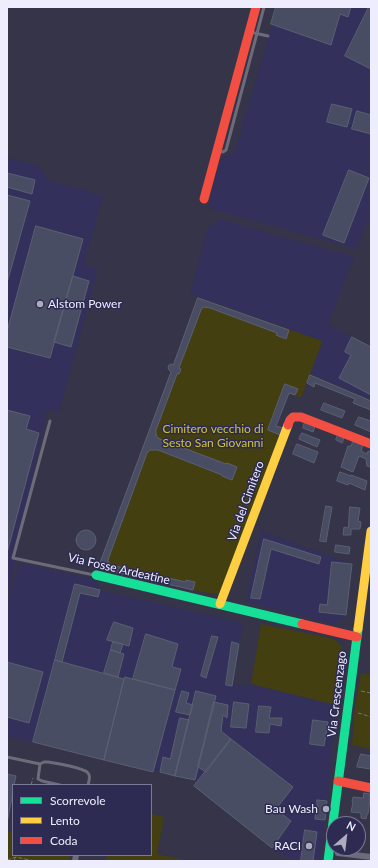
<!DOCTYPE html>
<style>
body{margin:0}
#map{position:relative;width:378px;height:868px;overflow:hidden;background:#353449;font-family:Lato,sans-serif}
canvas{display:block}
.frame{position:absolute;inset:0;border:8px solid #ededfd;pointer-events:none}
.legend{position:absolute;left:12px;top:784px;width:140px;height:72px;box-sizing:border-box;background:#2d2b52;border:1px solid #7a7996;margin:0;padding:5px 7px;list-style:none;font-size:12px;color:#ededfd}
.legend li{display:flex;align-items:center;gap:8px;height:20px}
.legend b{width:20px;border:1px solid #7a7996}
.north{position:absolute;left:326px;top:816px;width:40px;height:40px;box-sizing:border-box;background:#2d2b52;border:1px solid #7a7996;border-radius:50%;rotate:28deg;font-size:11px;font-weight:700;line-height:16px;text-align:center;color:#ededfd}
.north::after{content:'';display:block;margin:auto;width:14px;height:18px;background:#adacbe;clip-path:polygon(50% 0,100% 100%,50% 72%,0 100%)}
</style>
<div id="map">
<canvas width="378" height="868"></canvas>
<div class="frame"></div>
<ul class="legend">
<li><b style="height:5px;background:#16e098"></b>Scorrevole</li>
<li><b style="height:5px;background:#ffcf43"></b>Lento</li>
<li><b style="height:5px;background:#f24e42"></b>Coda</li>
</ul>
<div class="north">N</div>
</div>
<script>
const ctx = document.querySelector('canvas').getContext('2d');
ctx.lineJoin = 'round';
function fillPath(path, color) {
  ctx.fillStyle = color;
  ctx.fill(path, 'evenodd');
}
function trace(path, color, width, dash) {
  ctx.strokeStyle = color;
  ctx.lineWidth = width;
  ctx.lineCap = dash ? 'butt' : 'round';
  ctx.setLineDash(dash || []);
  ctx.stroke(path);
}
function drawText(font, color, halo, rows, align = 'center') {
  ctx.font = font + ' Lato,sans-serif';
  ctx.lineWidth = 3;
  ctx.setLineDash([]);
  ctx.textBaseline = 'middle';
  ctx.strokeStyle = halo;
  ctx.fillStyle = color;
  for (const [text, x, y, turn = 0] of rows) {
    ctx.save();
    ctx.translate(x, y);
    ctx.rotate((+turn || 0) * Math.PI / 180);
    ctx.textAlign = isNaN(turn) ? turn : align;
    if (halo) ctx.strokeText(text, 0, 0);
    ctx.fillText(text, 0, 0);
    ctx.restore();
  }
}
fillPath(new Path2D(`
 M276 7H371V224L367 222 356 249 208 208 219 163 223 158 235 151 272 25 271 24Z
 M10 158 38 166 49 180 103 196 84 264 98 269 59 412 47 409 7 599V159Z
 M218 219 354 257 328 324 371 347V399L311 374 323 341 190 294 209 224 216 226Z
 M261 531 352 564 346 615 334 624 246 602Z
 M19 563 94 579 100 590 243 623 232 686 251 684 336 705 321 861H293L272 848 194 786 195 780 160 772H153L7 736V606Z`), '#33315b');
fillPath(new Path2D(`
 M198 298 322 341 301 398 289 393 276 426 283 428 220 595 193 590 98 568Z
 M261 624 334 639 342 647 336 705 251 684Z
 M361 673 371 675V749L352 745 355 707Z
 M151 814 164 817 157 854 190 861H106L107 855H151Z
 M7 831 13 832V855H70L69 861H7Z`), '#443f11');
const building = new Path2D(`
 M276 7H351L348 17 340 14 331 45 271 24Z
 M369 7H371V69L345 56Z
 M332 104 352 109 347 127 327 122Z
 M357 111 371 115V134L352 129Z
 M349 170 369 178 344 243 323 235Z
 M7 173 35 180 32 194 7 187Z
 M7 195 30 201 7 283Z
 M36 226 83 239 50 358 7 347V332Z
 M73 276 89 281 71 347 54 342Z
 M198 298 289 330 286 339 276 335 277 333 210 308 203 307 201 310 179 368 181 369 179 374H177L156 430V434L157 437 160 439 226 464 227 463 237 467 232 480 222 476V475L158 450H150L147 453 109 557 108 561 109 563 111 565 186 582V580L195 582 193 590 98 568 171 372 169 370 168 368 169 365 171 364 173 365Z
 M352 337 371 347V395L339 378 351 355 345 352Z
 M310 375 371 401V410L353 403 355 399 315 383 314 387 307 383Z
 M285 384 298 389 295 395 289 393 276 426 283 428 280 435 268 430Z
 M324 403 345 411 342 418 321 410Z
 M7 410 30 416 26 429 39 433 7 553Z
 M359 417 371 421V432L355 425Z
 M305 422 315 426 313 432 303 428Z
 M302 433 320 440 317 447 299 439Z
 M338 435 344 438 342 443 336 440Z
 M353 441 363 445 361 451 367 454 368 451 371 452V466L370 467 367 466 366 459 359 456 353 472 341 467 348 446H351Z
 M297 444 318 452 314 463 293 454Z
 M340 472 351 476V475L367 481 365 490 349 483 348 485 337 481Z
 M326 506 332 507 326 542 320 541Z
 M350 507 360 508 358 521 361 522 360 529H351V535H343L344 527 348 528Z
 M76 540a10 10 0 1 1 20 0a10 10 0 1 1-20 0Z
 M264 539 321 557 319 564 271 549 260 599 251 598Z
 M336 545 350 547 349 554 335 552Z
 M332 562 352 564 346 615 319 612 320 604 327 605Z
 M75 584 100 590 98 597 80 593 62 662 55 660Z
 M114 622 133 628 129 646 107 640Z
 M146 634 178 644 172 667 181 669 175 690 133 679Z
 M212 636 218 637 206 678 201 676Z
 M113 642 123 644 120 653 111 650Z
 M232 642 239 644 232 686 226 685Z
 M111 650 124 654 118 677 104 673Z
 M55 660 124 679 104 760 33 742Z
 M7 662 43 672 29 723 7 717Z
 M125 677 175 690 153 772 104 760Z
 M182 691 189 693 186 703 193 705 190 715 176 712Z
 M196 691 216 696 195 780 175 776Z
 M214 702 228 705 227 718 223 715 221 731 231 739 206 772 198 767Z
 M234 702 249 704 246 728 231 727Z
 M259 706 271 707 269 718H282L281 726 270 724 269 733 256 732Z
 M180 718 189 720 175 776 160 772 163 757 170 759Z
 M313 720 328 722 324 746 310 744Z
 M231 739 293 787 276 809 291 821 272 848 194 786Z
 M361 754 371 756V769L357 767Z
 M7 774 16 776 14 785H13V792L7 823Z
 M364 793 370 794 369 800H370L368 814H367L366 819 361 818V813L351 812 353 802H352L353 797 363 798Z
 M317 800 327 801 325 820 315 819 316 811H315V807H317Z
 M357 824 363 825 362 831H363L362 843H360V849L354 848H358V824Z
 M305 830 317 832 313 861H301Z`);
fillPath(building, '#494d64');
trace(building, '#5c5f71', 1);
trace(new Path2D(`
 M361 691 371 693
 M358 713 365 715 371 717
 M31 785 33 778
 M7 860 16 857 34 861
 M14 861 16 855`), '#737380', 1, [4, 2]);
trace(new Path2D(`
 M250 32 268 36
 M219 151 223 152 226 150 264 7
 M50 421 13 558 94 575
 M7 757 40 764 44 762H48C55 763 85 768 88 773 91 776 89 781 88 785
 M40 764 38 779 42 781 60 785`), '#6b6b79', 3);
trace(new Path2D(`
 M338 853 371 857
 M75 861 76 855`), '#6b6b79', 6);
trace(new Path2D(`
 M96 575 302 624
 M328 861 358 629`), '#16e098', 9);
trace(new Path2D(`
 M220 604 288 425
 M358 629 371 531`), '#ffcf43', 9);
trace(new Path2D(`
 M204 199 256 7
 M288 425 290 420 293 417H301L371 444
 M302 624 357 637
 M338 781 371 788`), '#f24e42', 9);
for (const [x, y, r, color] of [
 [40,304,4,"#adacbe"],
 [326,809,4,"#adacbe"],
 [309,846,4,"#adacbe"]
]) {
  const dot = new Path2D();
  dot.arc(x, y, r, 0, 2 * Math.PI);
  ctx.fillStyle = color;
  ctx.fill(dot);
  trace(dot, '#2d2b52', 1.5);
}
drawText('12px', '#ededfd', '#2d2b52', [
 ["Alstom Power",48,304,"left"],
 ["Bau Wash",318,809],
 ["RACI",301,846]
], 'right');
drawText('12px', '#cec336', '#2d2b52', [
 ["Cimitero vecchio di",213,429],
 ["Sesto San Giovanni",213,443]
]);
drawText('12px', '#ededfd', '#2d2b52', [
 ["Via del Cimitero",246,501,-70],
 ["Via Fosse Ardeatine",119,569,13],
 ["Via Crescenzago",337,694,-83]
]);
</script>
